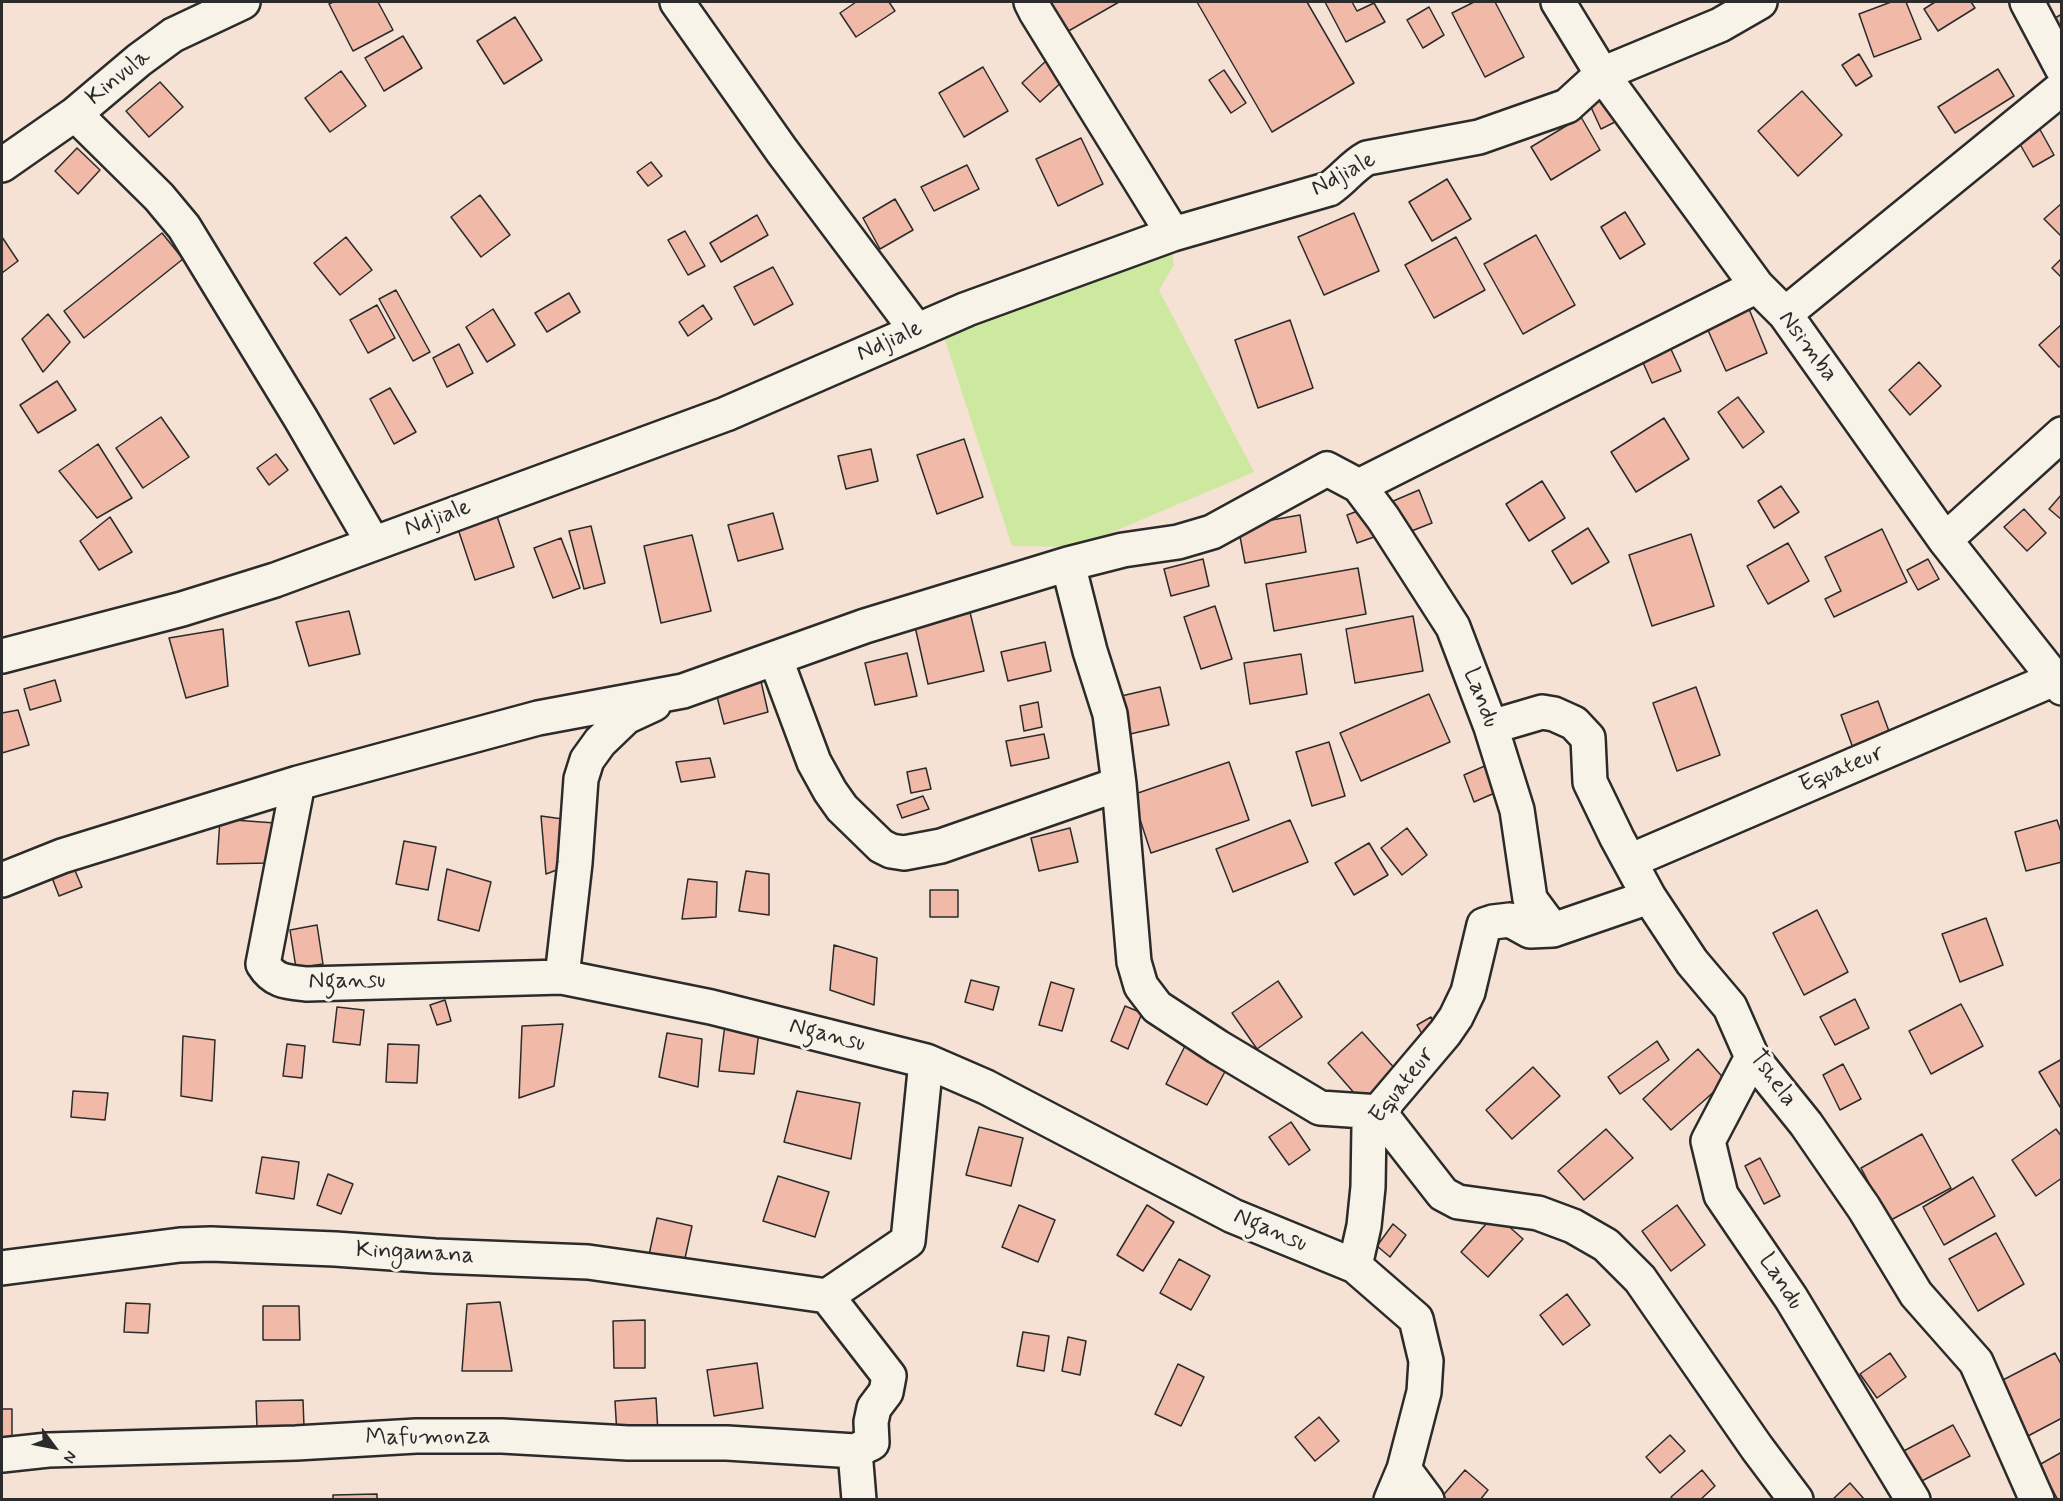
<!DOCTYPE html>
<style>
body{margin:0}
#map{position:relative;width:2063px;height:1501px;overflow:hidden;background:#f5e2d4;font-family:Mynerve,sans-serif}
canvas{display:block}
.frame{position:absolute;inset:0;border:3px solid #2b2b2b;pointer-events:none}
.north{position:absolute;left:24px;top:1417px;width:60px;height:60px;-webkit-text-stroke:4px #f7f3e8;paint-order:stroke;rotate:122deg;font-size:16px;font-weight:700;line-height:24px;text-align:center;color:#2b2b2b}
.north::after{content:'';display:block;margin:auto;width:21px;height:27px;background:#2b2b2b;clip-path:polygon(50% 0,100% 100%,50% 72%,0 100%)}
</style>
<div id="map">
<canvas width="2063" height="1501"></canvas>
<div class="frame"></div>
<div class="north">N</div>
</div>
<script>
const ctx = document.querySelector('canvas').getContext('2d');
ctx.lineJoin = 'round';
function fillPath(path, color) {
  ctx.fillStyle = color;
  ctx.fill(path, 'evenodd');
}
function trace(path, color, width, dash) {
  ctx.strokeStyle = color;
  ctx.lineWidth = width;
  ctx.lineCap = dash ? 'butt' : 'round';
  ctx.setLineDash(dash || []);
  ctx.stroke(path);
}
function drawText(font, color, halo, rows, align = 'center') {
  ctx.font = font + ' Mynerve,sans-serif';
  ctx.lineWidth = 6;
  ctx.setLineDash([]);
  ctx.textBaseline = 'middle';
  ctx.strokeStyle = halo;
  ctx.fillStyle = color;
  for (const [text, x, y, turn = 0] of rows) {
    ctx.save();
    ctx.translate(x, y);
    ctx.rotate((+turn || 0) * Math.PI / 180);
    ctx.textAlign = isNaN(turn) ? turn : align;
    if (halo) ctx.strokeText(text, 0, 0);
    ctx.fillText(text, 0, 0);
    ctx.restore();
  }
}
fillPath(new Path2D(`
 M1171 248 1174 265 1159 290 1254 472 1077 547 1012 546 943 334Z`), '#cde89f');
const building = new Path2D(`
 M333 2H378L393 30 353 51 329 4Z
 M856 2H889L895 11 856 37 840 13Z
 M1049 2H1119L1065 33Z
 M1197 2H1307L1354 83 1272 132Z
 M1325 2H1352L1357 11 1374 3 1385 22 1346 42Z
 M1474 2H1495L1524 57 1485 77 1452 13Z
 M1891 2H1906L1921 39 1874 57 1859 14Z
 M1935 2H1971L1975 8 1938 31 1924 9Z
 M1429 7 1444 35 1423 48 1407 20Z
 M2062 14V44L2048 22Z
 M515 17 542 60 504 84 477 41Z
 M403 36 422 68 384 91 365 58Z
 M1859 54 1872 76 1856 86 1842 65Z
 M1046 61 1064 80 1040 102 1022 83Z
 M983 67 1008 111 964 137 939 93Z
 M1998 69 2014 96 1955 133 1938 107Z
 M1224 70 1246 103 1231 113 1209 80Z
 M341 71 366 106 330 132 305 98Z
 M160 82 183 107 149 137 126 111Z
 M1802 91 1842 135 1798 176 1758 131Z
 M1605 98 1617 121 1601 129 1590 105Z
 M1581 117 1600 150 1551 180 1531 147Z
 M2038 126 2054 155 2033 167 2017 139Z
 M1081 138 1103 184 1058 206 1036 159Z
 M77 148 100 170 78 194 55 171Z
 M651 162 662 176 648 186 637 172Z
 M967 165 979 189 934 211 921 187Z
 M1447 179 1471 219 1432 241 1409 202Z
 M480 195 510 235 481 257 451 217Z
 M895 199 913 230 880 249 863 218Z
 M2062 203V237L2044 219Z
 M1625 212 1645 244 1620 259 1601 227Z
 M1354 213 1379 271 1324 295 1298 237Z
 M757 215 768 235 721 262 710 243Z
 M685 231 705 266 688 275 668 240Z
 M162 233 183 259 84 338 64 311Z
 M1536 235 1575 305 1523 334 1484 264Z
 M2 237 18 261 2 273Z
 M346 237 372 270 340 295 314 263Z
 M1456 237 1485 290 1434 318 1405 265Z
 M2062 258V278L2052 268Z
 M773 267 793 304 754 325 734 287Z
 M396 290 430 352 413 361 379 299Z
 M569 293 580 312 547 332 535 313Z
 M377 305 395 338 368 353 350 320Z
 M703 305 712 319 688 336 679 322Z
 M493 309 515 345 487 362 466 327Z
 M1749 309 1767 353 1726 371 1707 328Z
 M48 314 70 342 43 372 22 339Z
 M1290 320 1313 388 1258 408 1235 340Z
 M2062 324V365L2059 367 2039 345Z
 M459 344 473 373 447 387 433 358Z
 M1669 345 1681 371 1652 383 1641 358Z
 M1919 362 1941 386 1910 415 1889 390Z
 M57 381 76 410 38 433 20 405Z
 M390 388 416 432 394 444 370 399Z
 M1738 397 1764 432 1743 448 1718 412Z
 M161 417 189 457 143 488 116 448Z
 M1664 418 1689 459 1636 492 1611 452Z
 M964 439 983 497 937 514 917 455Z
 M98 444 132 498 97 518 59 471Z
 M871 449 878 481 846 489 838 456Z
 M276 454 288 470 269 485 257 468Z
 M1542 481 1565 518 1529 541 1506 504Z
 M1781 486 1799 512 1774 528 1758 501Z
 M1419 490 1432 523 1404 534 1391 502Z
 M2062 494V520L2049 509Z
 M1363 509 1374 537 1357 543 1347 515Z
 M2024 509 2046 533 2027 551 2004 527Z
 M496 513 514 567 475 580 457 526Z
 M773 513 783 549 738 561 728 525Z
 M1300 515 1306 552 1245 563 1238 526Z
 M110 517 132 552 99 570 80 541Z
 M591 526 605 583 584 589 569 531Z
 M1588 528 1609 562 1572 584 1552 551Z
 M1882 529 1907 582 1834 617 1825 599 1841 591 1825 557Z
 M1691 534 1714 606 1652 626 1629 555Z
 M692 535 711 611 661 623 644 546Z
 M561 538 580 588 553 598 534 548Z
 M1788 543 1809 581 1768 604 1747 566Z
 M1203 559 1209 586 1171 596 1164 569Z
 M1928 559 1939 579 1918 590 1907 570Z
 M1358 568 1366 614 1274 631 1266 584Z
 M1215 606 1232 659 1201 669 1184 617Z
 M969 608 984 671 928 684 914 622Z
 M349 611 360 654 309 666 296 622Z
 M1413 616 1423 671 1355 683 1346 629Z
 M223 629 228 686 186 698 169 638Z
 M1045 642 1051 671 1008 681 1001 652Z
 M907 653 917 696 875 705 865 663Z
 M1301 654 1307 694 1250 704 1244 663Z
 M760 677 768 712 724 724 714 685Z
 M55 680 61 701 30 710 24 689Z
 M1160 687 1169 725 1126 735 1117 697Z
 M1696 687 1720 755 1677 771 1653 703Z
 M1429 694 1450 742 1361 781 1340 733Z
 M1878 701 1894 745 1857 759 1841 715Z
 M1038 702 1042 727 1024 731 1020 706Z
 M18 710 29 745 2 753V713Z
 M1044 734 1049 758 1011 766 1006 741Z
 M1329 742 1345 796 1312 806 1296 752Z
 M710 758 715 777 681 782 676 762Z
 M1229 762 1249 820 1151 853 1132 795Z
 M1487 765 1497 792 1474 802 1464 775Z
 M926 768 931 789 911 793 907 772Z
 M923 796 929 809 902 818 897 805Z
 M541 816 570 820V865L546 874Z
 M220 819 275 823 269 863 217 864Z
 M1290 820 1308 862 1233 892 1216 849Z
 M2057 820 2062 835V862L2026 871 2015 832Z
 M1070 828 1078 862 1039 871 1031 838Z
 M1407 828 1427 855 1402 875 1381 848Z
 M404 841 436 847 428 890 396 884Z
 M1369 843 1388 875 1354 895 1335 863Z
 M73 866 82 887 59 896 51 875Z
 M447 869 491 882 479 931 438 920Z
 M746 871 769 874V915L739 911Z
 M688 879 717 882 716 917 682 919Z
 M930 890H958V917H930Z
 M1817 910 1848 972 1804 995 1773 933Z
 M1986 918 2003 965 1960 982 1942 934Z
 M317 925 323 964 296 968 290 930Z
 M834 945 877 958 874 1005 830 990Z
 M971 980 999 987 993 1010 965 1002Z
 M1278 981 1302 1017 1257 1049 1232 1013Z
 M1051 982 1074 989 1062 1031 1039 1025Z
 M1855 999 1869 1028 1835 1045 1820 1017Z
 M445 1000 451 1021 437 1025 430 1005Z
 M1961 1004 1983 1046 1931 1074 1909 1031Z
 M1125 1006 1142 1013 1128 1049 1111 1041Z
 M337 1007 364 1010 360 1045 333 1042Z
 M726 1017 760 1022 754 1074 719 1071Z
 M1431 1017 1440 1033 1426 1041 1417 1025Z
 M563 1024 554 1086 519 1098 522 1026Z
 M1362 1032 1397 1071 1362 1102 1328 1063Z
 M667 1033 702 1039 698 1087 659 1077Z
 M183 1036 215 1040 212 1101 181 1096Z
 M1657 1041 1669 1060 1620 1094 1608 1077Z
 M287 1044 305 1046 302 1078 283 1076Z
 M388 1044 419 1045 417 1083 386 1082Z
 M1185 1046 1227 1068 1207 1105 1166 1084Z
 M1698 1049 1726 1081 1671 1130 1643 1099Z
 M2062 1059V1110L2039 1072Z
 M1843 1064 1861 1099 1840 1110 1823 1075Z
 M1533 1067 1560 1096 1512 1139 1486 1110Z
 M73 1091 108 1093 105 1120 71 1117Z
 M797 1091 860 1103 851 1159 784 1142Z
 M1291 1122 1310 1150 1289 1165 1269 1137Z
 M979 1127 1023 1138 1011 1186 966 1175Z
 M1606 1129 1633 1158 1584 1200 1558 1171Z
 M2056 1129 2062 1137V1178L2036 1196 2012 1160Z
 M1922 1134 1951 1188 1889 1221 1861 1168Z
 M262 1157 299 1162 294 1199 256 1193Z
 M1760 1158 1780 1196 1764 1204 1745 1166Z
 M328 1174 353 1184 341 1214 317 1205Z
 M778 1176 829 1192 815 1237 763 1221Z
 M1973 1177 1995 1216 1944 1245 1923 1207Z
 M1019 1205 1055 1220 1038 1262 1002 1247Z
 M1147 1205 1174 1222 1143 1271 1117 1255Z
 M1677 1205 1705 1245 1671 1271 1642 1231Z
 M1495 1214 1523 1239 1488 1277 1461 1252Z
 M657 1218 692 1226 682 1272 647 1264Z
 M1393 1224 1406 1235 1390 1257 1377 1246Z
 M1996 1233 2024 1284 1978 1311 1949 1259Z
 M1179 1259 1210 1276 1191 1310 1160 1293Z
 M1567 1294 1590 1325 1563 1345 1540 1315Z
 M500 1302 512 1371H462L467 1304Z
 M126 1303 150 1304 148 1333 124 1332Z
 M263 1306H299L300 1340H263Z
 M645 1320V1368H614L613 1321Z
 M1023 1332 1049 1336 1044 1371 1017 1366Z
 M1068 1337 1086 1341 1080 1375 1062 1371Z
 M1890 1353 1906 1377 1877 1398 1860 1374Z
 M2055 1353 2062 1366V1418L2028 1436 2001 1381Z
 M757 1363 763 1408 714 1416 707 1370Z
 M1178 1364 1204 1377 1181 1426 1155 1414Z
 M656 1398 658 1433 617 1435 615 1401Z
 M303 1400 304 1427 257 1428 256 1401Z
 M2 1409H12V1445L2 1446Z
 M1319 1417 1339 1441 1315 1461 1295 1437Z
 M1953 1425 1970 1456 1914 1485 1898 1454Z
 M1670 1435 1685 1451 1660 1473 1646 1457Z
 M2062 1452V1500H2058L2039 1465Z
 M1465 1470 1488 1490 1480 1500H1439Z
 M1702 1470 1715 1486 1700 1500H1674L1671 1497Z
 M1850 1483 1864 1499 1832 1500Z
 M377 1494V1500H333V1495Z`);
fillPath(building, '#f1b9a7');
trace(building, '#2b2b2b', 1.5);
const minor = new Path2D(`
 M677 2 782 151 917 331
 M1031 2 1036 12 1173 234
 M1558 2 1602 74 1757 286 1785 314 1945 540 2062 688
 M2027 2 2062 68
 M75 114 159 197 184 227 301 419 373 543
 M2 165 75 114 139 60 173 35 243 2
 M1785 314 2062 88
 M1359 486 1383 518 1453 627 1491 727 1517 810 1530 899 1553 930
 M1945 540 2062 434
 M1068 564 1090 651 1110 714 1119 784 1134 962 1141 986 1157 1007 1218 1047 1320 1108 1379 1112 1443 1194 1458 1202 1538 1213 1573 1226 1606 1245 1640 1279 1757 1448 1796 1500
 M2 656 182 609 275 580 726 414 967 309 1173 234 1329 189C1343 180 1352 166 1367 158L1479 137 1567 106 1602 74 1720 25 1760 2
 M776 660 814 762 830 791 842 808 881 846 891 851 904 853 941 846 1119 784
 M1491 727 1542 712 1554 714 1574 723 1588 738 1590 782 1617 838 1649 897 1692 962 1730 1007 1752 1057 1806 1124 1864 1208 1916 1294 1976 1362 2037 1500
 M298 783 263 964C274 982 287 982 307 984L562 977 711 1007 926 1061 986 1087 1233 1216 1355 1266
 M1630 861 2054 679
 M2 880 62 856 298 783 538 718 683 691 865 626 1068 564 1123 550 1178 542 1212 532 1327 469 1359 486 1757 286
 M562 977 575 863 581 779 587 760 600 742 626 717 654 704
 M1752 1057 1708 1141 1721 1195 1791 1298 1913 1500
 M2 1268 180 1245 211 1244 335 1249 435 1256 588 1262 827 1296
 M2 1455 48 1450 296 1443 416 1436H502L628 1443H727L855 1451
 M1404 1469 1427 1500
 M859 1500 855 1451 872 1443 871 1422 874 1408 886 1392 889 1376 827 1296 908 1241 926 1061
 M1391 1500 1404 1469 1424 1392 1426 1361 1416 1319 1355 1266 1364 1226 1368 1187 1369 1126 1373 1118 1445 1033 1456 1017 1468 992 1484 925 1493 922 1510 920 1530 931 1553 930 1649 897`);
trace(minor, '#2b2b2b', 38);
trace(minor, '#f7f3e8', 33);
drawText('24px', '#2b2b2b', '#f7f3e8', [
 ["Kinvula",119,78,-39],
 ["Ndjiale",1344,175,-28],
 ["Ndjiale",890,342,-24],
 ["Nsimba",1807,347,53],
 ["Ndjiale",438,519,-20],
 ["Landu",1480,698,69],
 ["Equateur",1842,770,-23],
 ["Ngansu",347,982,-1],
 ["Ngansu",827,1036,14],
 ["Tshela",1772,1079,54],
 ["Equateur",1403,1086,-52],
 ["Ngansu",1270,1231,23],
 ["Kingamana",415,1254,3],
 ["Landu",1780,1282,57],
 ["Mafumonza",428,1438,-1]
]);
</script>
